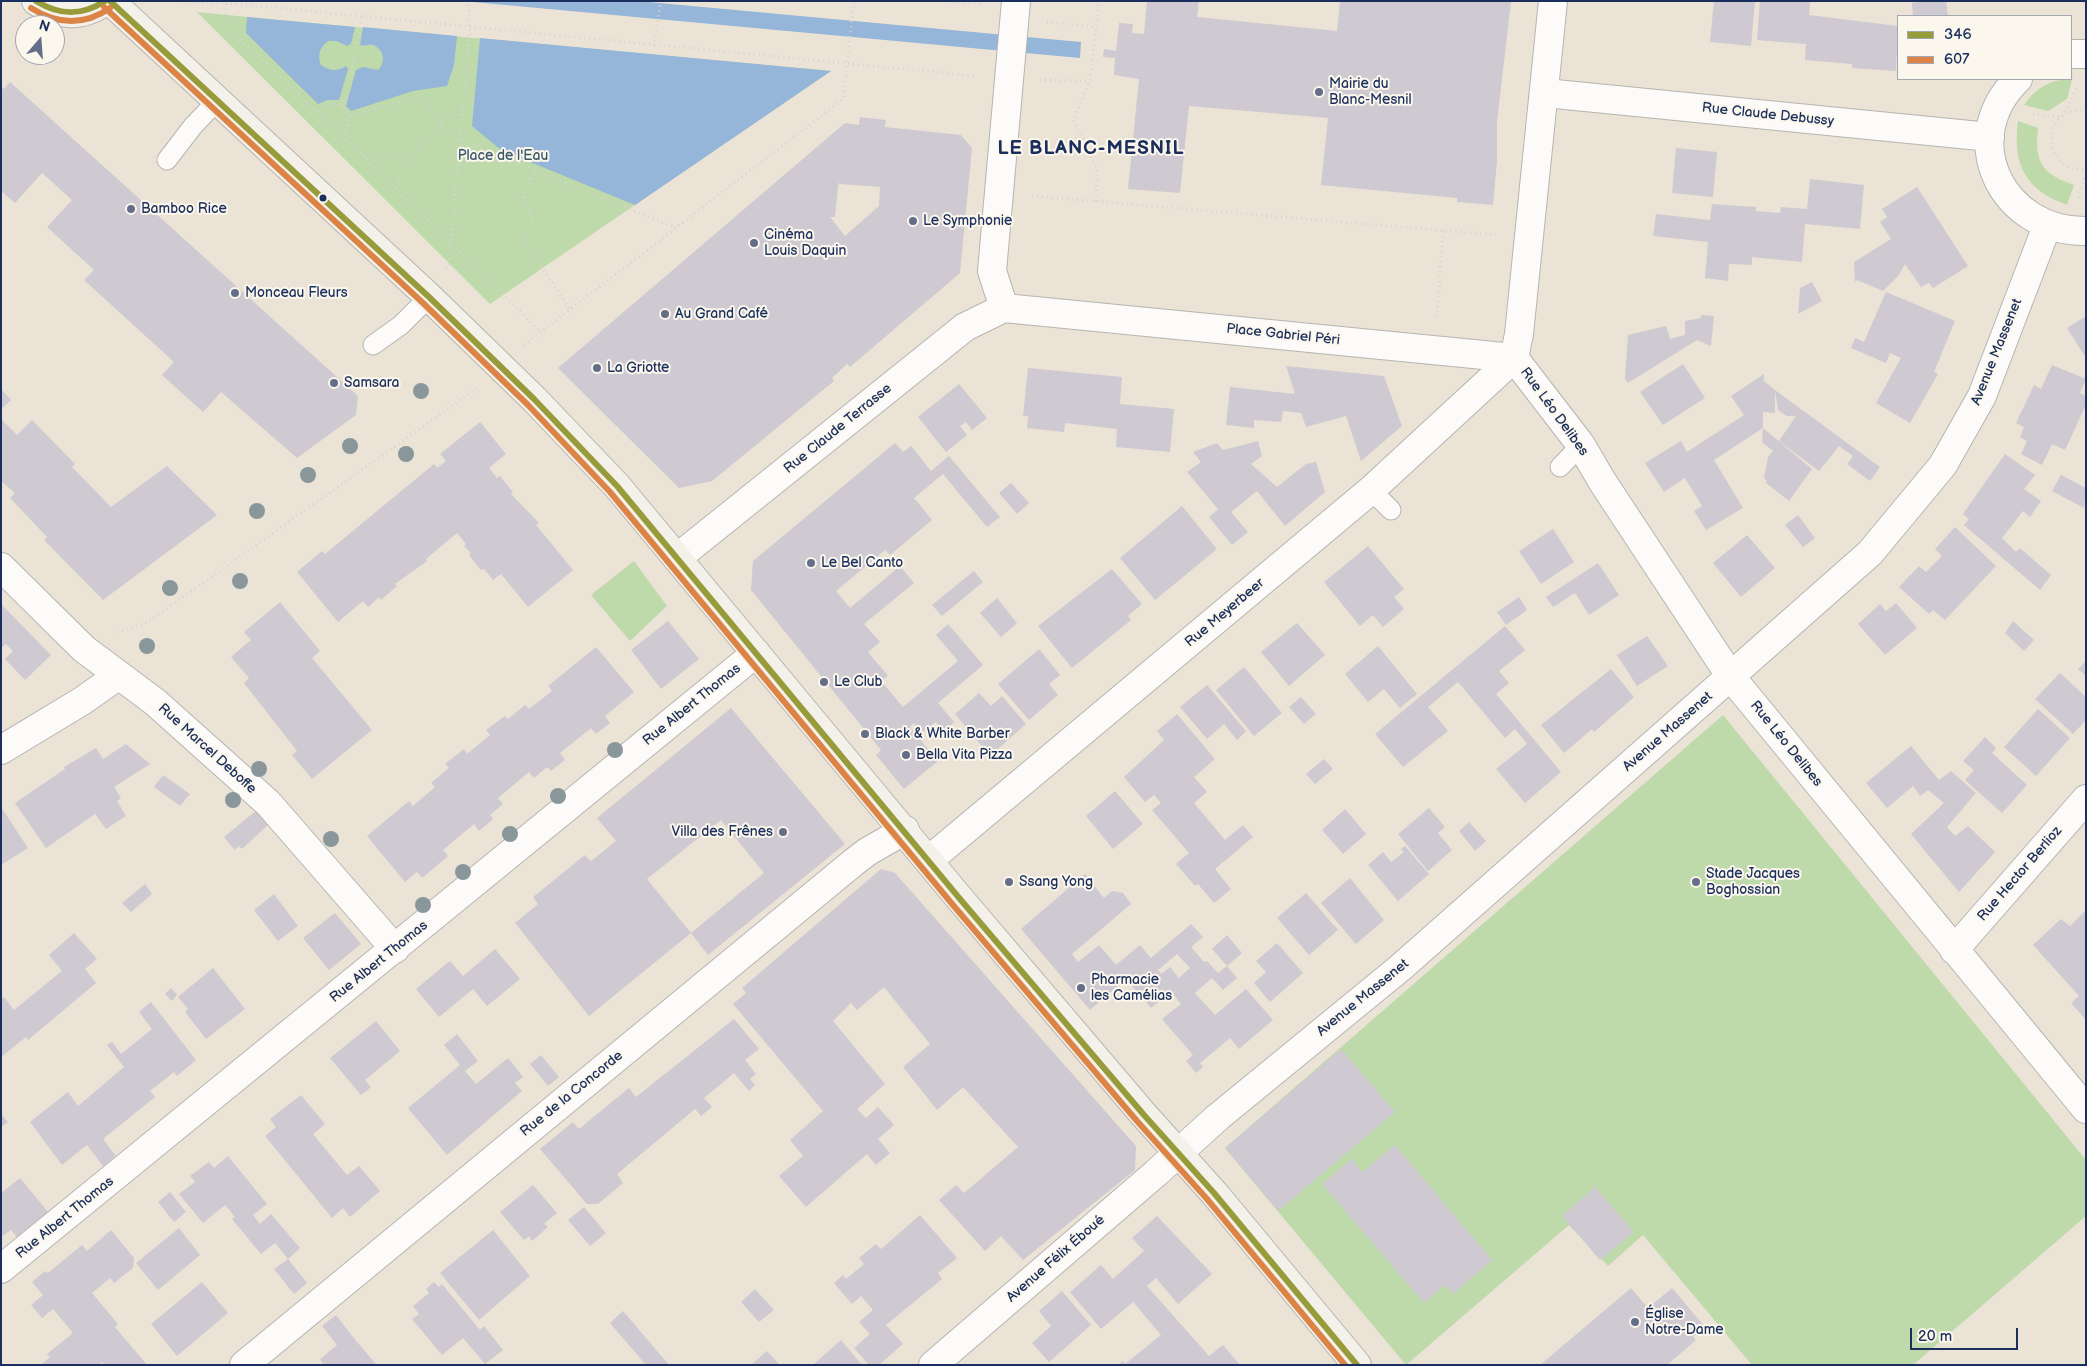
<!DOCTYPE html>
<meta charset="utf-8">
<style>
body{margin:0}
#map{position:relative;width:2087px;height:1366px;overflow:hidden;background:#ebe3d6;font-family:"Balsamiq Sans",sans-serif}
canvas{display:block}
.frame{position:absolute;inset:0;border:2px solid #1b2f5e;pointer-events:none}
.legend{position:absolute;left:1897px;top:15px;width:175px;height:65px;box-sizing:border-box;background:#fbf7ec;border:1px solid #a1a7b3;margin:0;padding:6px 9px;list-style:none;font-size:15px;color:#1b2f5e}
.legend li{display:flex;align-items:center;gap:10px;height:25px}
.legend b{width:25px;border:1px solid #a1a7b3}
.north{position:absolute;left:15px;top:15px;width:50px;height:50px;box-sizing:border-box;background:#fbf7ec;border:1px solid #a1a7b3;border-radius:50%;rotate:18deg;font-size:14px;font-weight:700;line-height:20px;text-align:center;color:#1b2f5e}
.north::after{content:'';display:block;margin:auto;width:18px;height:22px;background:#646e88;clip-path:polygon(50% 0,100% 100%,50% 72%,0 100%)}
.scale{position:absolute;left:1910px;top:1328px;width:108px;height:22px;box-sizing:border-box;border:2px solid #1b2f5e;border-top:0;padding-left:6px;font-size:15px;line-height:18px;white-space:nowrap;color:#1b2f5e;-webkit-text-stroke:4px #fbf7ec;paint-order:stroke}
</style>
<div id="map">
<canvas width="2087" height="1366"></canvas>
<div class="frame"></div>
<ul class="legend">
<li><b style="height:6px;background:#989b3a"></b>346</li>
<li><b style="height:6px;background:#dc8446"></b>607</li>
</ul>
<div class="north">N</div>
<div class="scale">20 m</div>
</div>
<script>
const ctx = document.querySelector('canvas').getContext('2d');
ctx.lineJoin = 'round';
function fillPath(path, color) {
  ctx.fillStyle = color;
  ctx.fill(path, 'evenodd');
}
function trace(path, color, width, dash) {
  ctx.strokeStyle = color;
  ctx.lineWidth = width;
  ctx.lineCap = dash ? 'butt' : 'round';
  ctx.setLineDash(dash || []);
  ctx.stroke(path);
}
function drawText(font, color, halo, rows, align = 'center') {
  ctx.font = font + ' "Balsamiq Sans",sans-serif';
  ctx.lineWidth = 4;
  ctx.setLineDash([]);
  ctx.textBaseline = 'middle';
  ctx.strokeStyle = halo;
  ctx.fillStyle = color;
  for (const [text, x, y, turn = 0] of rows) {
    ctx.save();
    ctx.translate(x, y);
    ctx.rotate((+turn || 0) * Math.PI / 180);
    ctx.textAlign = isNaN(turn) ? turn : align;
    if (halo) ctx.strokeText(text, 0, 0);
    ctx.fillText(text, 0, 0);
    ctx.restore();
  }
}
fillPath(new Path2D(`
 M197 12 247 17 831 71 490 304Z
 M2073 75 2067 99 2048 111 2024 105C2035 88 2051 79 2071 79Z
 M2018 121 2038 128C2034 162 2042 174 2074 185L2067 205C2026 190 2012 165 2018 121Z
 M634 561 667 606 630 641 591 595Z
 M1723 715 2086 1160V1216L1913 1365H1752L1643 1235 1608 1266 1569 1225 1406 1365 1225 1148Z`), '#bedaaa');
fillPath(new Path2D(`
 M462 1H638L1081 42 1080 58Z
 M247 17 355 27 351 44 347 46 337 41H328C320 47 317 55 321 65 330 71 337 72 346 66L348 69 339 100H328L318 104 246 33Z
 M363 27 457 36 454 65 447 86 413 91 351 111 346 106 356 70 363 67 378 70C385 63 385 51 375 46 370 43 365 47 360 45Z
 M480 38 831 71 635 205 501 150 472 126Z`), '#95b5d9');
fillPath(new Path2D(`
 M1147 1H1199L1197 17 1337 31 1340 1H1511L1497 122V161L1493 205 1457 202V198L1321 185 1328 118 1189 106 1180 193 1128 189 1139 79 1114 75 1115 58 1103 57 1104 49 1116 51 1119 23 1133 24 1132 33 1144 34Z
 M1714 1H1755L1751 46 1710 42Z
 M1760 1H1810L1809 15 1898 26 1896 71 1852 68V64L1805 60 1806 44 1757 40Z
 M1925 1H1946L1948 16H1913L1912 3Z
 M10 82 358 396 356 415 297 458 221 392 203 412 162 375 174 362 84 280 94 270 47 227 72 200 42 173 15 203 1 191V87L4 89Z
 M860 117 886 120 885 127 961 135 972 148 960 273 850 367 847 364 832 378 834 381 712 481 679 488 558 368 845 123 859 125ZM839 178V184L880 187 879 206 845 236 830 217H835Z
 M1676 148 1717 152 1713 197 1672 193Z
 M1810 179 1864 185 1860 229 1805 224 1802 262 1752 257V265L1729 264 1728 281 1705 278 1708 242 1653 236 1656 214 1710 220 1712 204 1756 207V211L1780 213 1781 207 1807 209Z
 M1917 187 1968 266 1933 288 1929 283 1921 287 1905 264 1899 275 1883 291 1857 280 1855 282 1854 262 1891 239 1880 222 1887 217 1882 209Z
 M1812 282 1822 301 1798 314 1800 288Z
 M1886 292 1955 321 1934 372 1938 374 1910 423 1876 403 1901 358 1890 353 1886 363 1851 348 1855 338 1864 342Z
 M1701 315 1714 316 1711 346 1697 340 1628 383 1625 379 1628 335 1666 326 1670 339 1685 335V321L1701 318Z
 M2086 316V358L2067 328Z
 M1683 364 1705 398 1663 425 1640 392Z
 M2052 365 2086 379 2080 393 2086 396V405L2065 450 2052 444 2042 465 2021 454 2027 441 2020 437 2024 427 2016 423 2034 385 2041 389Z
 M1286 366 1384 376 1402 426 1361 461 1346 416 1306 427 1301 413 1283 411 1281 422 1254 420V428L1226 425 1230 387 1295 394Z
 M1028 368 1122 377 1120 404 1174 409 1170 452 1116 447 1117 429 1065 423 1064 432 1027 428 1028 416H1023Z
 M1764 374V381L1775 390V413L1763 412V428L1812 469 1789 501 1766 483 1767 481 1764 478 1768 457 1773 451 1762 442 1763 428 1714 460 1743 508 1706 530 1694 511 1702 506 1685 478 1664 492 1645 463 1681 441 1687 452 1744 415 1731 396Z
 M959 384 987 418 972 430 966 422 960 426 967 435 946 452 918 417Z
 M1 389 11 400 1 409Z
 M1775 390 1880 467 1870 481 1847 464 1853 456 1839 446 1819 471 1779 441 1796 416H1787L1778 410Z
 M1 419 17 435 32 420 75 464 72 467 111 507 167 466 217 515 103 600 44 540 47 537 10 498 15 493 1 481Z
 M480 422 506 454 489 468 497 478 500 476 513 492 511 494 539 523 536 525 573 570 528 607 501 574 493 580 484 569 481 570 469 555 471 553 464 546 466 544 457 533 426 559 427 561 395 584 397 586 381 600 379 597 368 607 363 601 338 622 297 572 322 551 325 554 434 464 437 468 446 461 440 454Z
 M1258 441 1262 456 1251 464 1277 487 1306 464 1316 462 1325 492 1285 526 1257 491 1231 512 1248 532 1232 545 1209 517 1218 509 1187 472 1201 462 1193 452 1217 443 1223 450Z
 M895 443 903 452 911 446 931 471 949 456 1000 517 987 527 943 474 914 498 932 520 890 555 885 550 836 591 850 608 900 566 914 583 864 624 880 642 868 652 888 676 881 681 903 707 958 661 936 635 948 624 983 665 938 703 954 722 943 732 936 722 922 733 914 723 910 727 938 761 904 789 876 755 881 750 751 590 753 561Z
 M2005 454 2035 475 2024 489 2041 501 2030 517 2023 511 2002 538 2016 552 2020 548 2051 575 2040 590 1964 525 1969 519 1963 514Z
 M2061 475 2086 488 2084 508 2052 491Z
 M1011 483 1029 503 1017 514 999 493Z
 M1182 506 1217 549 1155 600 1120 558Z
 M1798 515 1815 538 1803 547 1785 525Z
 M1955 527 1996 566 1945 620 1933 610 1929 614 1899 587 1919 566 1926 572 1942 556 1935 549Z
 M1553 529 1574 562 1541 584 1519 551Z
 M1747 535 1775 568 1741 597 1713 563Z
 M1368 546 1404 589 1394 597 1404 609 1383 627 1373 615 1360 626 1324 582Z
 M1598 563 1619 595 1589 615 1575 593 1553 607 1546 597Z
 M1112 569 1142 604 1128 616 1131 620 1072 668 1038 626Z
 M974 571 983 582 942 616 932 605Z
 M1519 597 1527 610 1506 625 1497 612Z
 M997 598 1017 623 1001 637 980 613Z
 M280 602 320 651 312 658 372 730 312 779 292 755 297 751 244 683 249 678 231 657 251 640 244 632Z
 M1896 603 1917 628 1885 655 1858 624 1880 604 1886 611Z
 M1 604 51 655 25 680 5 659 13 651 6 644 1 648Z
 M668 621 699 659 661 689 631 650Z
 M2013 621 2034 640 2024 651 2005 633Z
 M1297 623 1325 655 1289 686 1261 652Z
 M1505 626 1525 650 1499 671 1509 683 1496 694 1561 772 1525 803 1496 769 1527 744 1515 729 1505 738 1458 682 1428 707 1448 731 1403 767 1375 734Z
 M1647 636 1668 666 1637 686 1617 655Z
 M1378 646 1417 694 1400 708 1384 689 1368 702 1345 674Z
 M596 647 634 692 605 716 610 723 596 734 591 728 560 753 565 760 551 771 547 767 534 778 529 772 498 798 503 804 490 815 493 819 479 831 474 824 443 850 448 856 422 878 417 872 405 882 367 836 409 801 413 806 435 787 431 783 449 768 445 764 464 749 467 754 490 735 486 730 505 716 508 719 525 705 529 709 552 691 548 686Z
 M1039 649 1060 675 1049 684 1058 695 1029 720 998 684Z
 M2086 661V676L2078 669Z
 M1244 667 1282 713 1254 736 1216 690Z
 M1611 669 1634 697 1594 732 1592 729 1564 753 1541 725Z
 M2060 673 2086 697V720L2073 734 2035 699Z
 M1207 685 1246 731 1237 740 1224 724 1207 739 1180 707Z
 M979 693 991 706 1002 696 1026 724 990 756 955 714Z
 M1301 697 1316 714 1304 724 1289 707Z
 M731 708 845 844 708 955 691 933 764 873 721 820 647 879 691 933 589 1016 515 923 538 904 533 897 585 855 591 861 616 841 597 818Z
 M2038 709 2070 738 2036 776 2004 747Z
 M1177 714 1215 759 1194 777 1207 792 1194 803 1225 840 1243 825 1253 837 1215 869 1231 889 1214 903 1198 884 1195 886 1176 864 1189 853 1152 810 1161 803 1154 795 1145 802 1124 777 1164 740 1157 731Z
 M1985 737 1996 748 1992 753 2027 785 2002 813 1965 780 1974 770 1963 761Z
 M126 744 150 764 114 787 121 798 117 801 126 816 106 829 95 814 46 848 15 803 65 769 64 767 96 748 103 759Z
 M1911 746 1939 780 1951 771 1976 793 1947 827 1955 836 1968 826 1995 852 1959 892 1911 834 1944 803 1928 790 1920 796 1913 786 1887 808 1866 783Z
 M1324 759 1333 769 1315 784 1306 774Z
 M163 775 190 794 180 806 154 787Z
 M1115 791 1143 824 1113 849 1086 816Z
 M1 807 28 848 1 865Z
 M1429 808 1445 827 1438 833 1452 850 1428 871 1398 834Z
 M1345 809 1366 834 1343 854 1322 830Z
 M257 810 269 824 242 849 239 846 235 850 224 837Z
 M1469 822 1486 841 1475 851 1459 831Z
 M1405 846 1429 874 1398 901 1368 865 1383 852 1391 862 1404 852 1401 849Z
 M881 869 895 873 1136 1146 1135 1170 1023 1260 1001 1236 985 1251 939 1200 956 1185 964 1193 1018 1147 963 1087 937 1110 903 1067 930 1044 884 987 857 1010 851 1003 833 1021 885 1084 857 1109 866 1118 878 1107 894 1125 878 1139 890 1153 876 1165 867 1154 806 1207 779 1176 803 1156 790 1140 823 1111 733 1004 746 993 742 988Z
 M1085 874 1104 898 1112 891 1123 893 1131 904 1072 954 1078 962 1099 945 1116 965 1140 945 1151 958 1191 924 1203 937 1191 947 1204 962 1207 961 1218 973 1227 966 1212 949 1227 935 1242 953 1227 966 1237 978 1223 990 1212 978 1195 993 1215 1015 1246 989 1273 1020 1239 1049 1230 1038 1200 1063 1203 1067 1196 1073 1186 1061 1193 1055 1162 1019 1181 1004 1171 991 1151 1008 1126 979 1090 1010 1021 929ZM1177 954 1190 968 1179 978 1170 967 1161 974 1158 970Z
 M1350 878 1384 920 1356 944 1321 903Z
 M145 884 152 894 131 912 122 903Z
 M1306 893 1338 930 1309 955 1277 918Z
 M274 894 298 926 278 941 254 910Z
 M2086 910V1020L2071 1003 2079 996 2033 945 2061 919 2070 926Z
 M335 913 361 944 329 970 303 938Z
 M74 933 97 959 85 969 96 983 28 1040 26 1037 1 1057V999L4 997 14 1010 62 971 49 955Z
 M1277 943 1303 973 1270 1002 1254 983 1266 972 1256 961Z
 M495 949 520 979 487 1006 473 989 439 1017 416 989 450 961 463 976Z
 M213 968 245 1009 206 1039 185 1012 188 1009 178 997Z
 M171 988 177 995 172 1001 165 994Z
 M151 1002 196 1060 177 1076 174 1072 150 1091 155 1097 103 1139 116 1156 103 1166 87 1145 62 1165 30 1122 68 1092 78 1106 124 1067 107 1045 112 1042 121 1054 152 1029 139 1012Z
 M734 1019 759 1049 745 1060 756 1074 750 1079 755 1085 749 1091 734 1073 704 1098 712 1107 701 1116 695 1109 617 1174 623 1183 598 1204H587L540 1149 573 1122 579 1129 629 1088 636 1097Z
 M376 1021 400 1051 365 1080 371 1087 361 1095 330 1058Z
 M457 1034 478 1061 465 1071 476 1084 508 1058 523 1077 515 1083 522 1091 447 1155 408 1108 460 1065 444 1045Z
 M1341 1049 1395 1112 1278 1211 1225 1148Z
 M541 1055 559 1077 548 1086 530 1064Z
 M301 1095 325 1124 313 1134 347 1175 359 1166 380 1191 350 1217 343 1208 332 1218 265 1136 276 1127 270 1119Z
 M1 1114 8 1122 1 1127Z
 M1395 1145 1492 1260 1453 1294 1445 1285 1424 1303 1322 1184 1352 1159 1362 1172Z
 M228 1156 267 1204 253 1215 260 1224 271 1214 300 1248 288 1259 275 1243 261 1254 232 1219 235 1217 225 1205 203 1223 179 1194 195 1182 190 1176 209 1162 214 1168Z
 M20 1178 48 1212 17 1237 11 1230 1 1237V1193Z
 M533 1185 557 1213 544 1224 548 1227 532 1241 529 1236 524 1240 500 1212Z
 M1595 1187 1634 1232 1600 1260 1562 1216Z
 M170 1192 186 1212 174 1222 158 1202Z
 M584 1207 606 1233 590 1246 568 1220Z
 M920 1215 957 1258 938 1273 942 1279 886 1325 903 1344 879 1365H869L854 1348 870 1334 859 1322 873 1310 861 1296 852 1304 834 1283 843 1275 846 1279 864 1264 859 1258 876 1244 881 1249Z
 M1157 1216 1212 1274 1178 1304 1156 1278 1147 1286 1209 1356 1223 1345 1240 1365H1118L1123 1361 1125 1364 1161 1335 1133 1302 1101 1329 1070 1292 1101 1265 1113 1279 1144 1251 1132 1238Z
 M179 1228 200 1255 158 1290 136 1263Z
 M111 1230 134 1258 133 1268 114 1283 110 1278 92 1293 118 1324 115 1327 147 1365H105L102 1362 99 1365H41L50 1357 47 1354 73 1333 53 1309 42 1318 31 1305 43 1295 32 1282 45 1271 48 1273 82 1245 87 1251Z
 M493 1230 530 1276 479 1320 440 1273Z
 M288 1259 307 1283 294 1294 274 1269Z
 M202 1282 228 1313 177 1356 151 1324Z
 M434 1282 439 1287 442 1284 480 1330 484 1326 503 1350 485 1364 463 1338 442 1355 412 1319 419 1314 413 1306 429 1293 426 1289Z
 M1631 1288 1648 1308 1672 1288 1705 1327 1693 1337 1696 1340 1667 1365H1540Z
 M755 1289 774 1310 759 1322 741 1302Z
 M1062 1291 1091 1325 1049 1362 1032 1343 1051 1326 1039 1311Z
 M623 1311 669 1365H646L610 1323Z
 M336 1315 356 1341 377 1365H324L320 1359 337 1345 322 1326Z
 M841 1340 862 1365H813Z
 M767 1351 780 1365H751Z`), '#cfc9d1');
const lane = new Path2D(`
 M167 160 193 126 218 100
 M373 345 401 325 429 297
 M1560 467 1581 445
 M1371 490 1391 510`);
const street = new Path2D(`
 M2071 54H2086
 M2018 79C1956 139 2002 232 2086 231
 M1545 93 1990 137
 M1004 308 1514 358
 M1004 308 992 271 1016 1
 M1514 358 1581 445 1602 481 1731 677 2086 1109
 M1514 358 1519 334 1553 1
 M677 558 965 327 1004 308
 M1 567 84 649 155 702 268 803 395 949
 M1 750 82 701 119 675
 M929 860 1371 490 1514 358
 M1954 950 2086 799
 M1 1269 756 653
 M244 1365 854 862 867 852 905 830
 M933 1365 1155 1174 1218 1117 1400 968 1870 553 1943 465 1982 396 2047 226`);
const secondary = new Path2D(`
 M36 1C58 17 83 18 105 1
 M110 1 429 297 534 399 617 486 960 899 1144 1115 1214 1193 1357 1365`);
trace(lane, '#b7b4b0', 21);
trace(street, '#b7b4b0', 30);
trace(secondary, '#b7b4b0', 30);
trace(new Path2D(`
 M182 1 226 3V15L233 33 316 110 541 332
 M949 1 984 4
 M226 3 976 76
 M1047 22 1096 27
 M654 46 661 1
 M1040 80 1090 81
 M342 106 352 68 362 17
 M316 110 331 103 342 106 350 116 344 137
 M2086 110C2043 104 2037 170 2086 170
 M2033 114 2062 117 2078 86
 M350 116 419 96 441 124 460 139 676 228
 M367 159C391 145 409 164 395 188
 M400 169 441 124
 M535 169 522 199C534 212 536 224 523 238L570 310
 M1032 196 1496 235
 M2078 198 2086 173
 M1096 201 1097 168 1073 120 1090 81 1099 1
 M446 269 449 264 469 38V1
 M1437 317 1443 231
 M524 345 843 99 854 1
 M117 632 148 622 477 388`), '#d5d4d3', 3, [1, 4]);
trace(lane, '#fcfbf9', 19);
trace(street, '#fcfbf9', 28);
trace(secondary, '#f4f1ea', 28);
trace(new Path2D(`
 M36 1C60 16 82 16 105 1
 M110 1 429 297 534 399 617 486 960 899 1144 1115 1214 1193 1357 1365`), '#989b3a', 6);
trace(new Path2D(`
 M104 7 423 303 528 405 610 492 953 905 1137 1121 1207 1199 1345 1365
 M31 8C58 25 84 26 110 8`), '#dc8446', 6);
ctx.fillStyle = '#8a979a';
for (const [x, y] of [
 [421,391],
 [350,446],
 [406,454],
 [308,475],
 [257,511],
 [240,581],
 [170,588],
 [147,646],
 [615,750],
 [259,769],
 [558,796],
 [233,800],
 [510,834],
 [331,839],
 [463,872],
 [423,905]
]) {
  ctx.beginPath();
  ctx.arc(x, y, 8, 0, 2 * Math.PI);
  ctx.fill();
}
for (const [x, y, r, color] of [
 [1319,92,5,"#646e88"],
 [323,198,4.5,"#1b2f5e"],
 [131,209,5,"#646e88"],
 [913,221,5,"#646e88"],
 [754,243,5,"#646e88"],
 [235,293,5,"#646e88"],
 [665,314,5,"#646e88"],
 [597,368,5,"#646e88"],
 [334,383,5,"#646e88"],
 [811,563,5,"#646e88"],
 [824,682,5,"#646e88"],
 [865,734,5,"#646e88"],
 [906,755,5,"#646e88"],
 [783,832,5,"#646e88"],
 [1009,882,5,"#646e88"],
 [1696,882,5,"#646e88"],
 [1081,988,5,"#646e88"],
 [1635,1322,5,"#646e88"]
]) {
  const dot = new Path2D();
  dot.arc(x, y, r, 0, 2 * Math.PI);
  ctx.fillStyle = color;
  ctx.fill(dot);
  trace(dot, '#fbf7ec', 2);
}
drawText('14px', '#1b2f5e', '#fbf7ec', [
 ["Mairie du",1329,84],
 ["Blanc-Mesnil",1329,100],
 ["Bamboo Rice",141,209],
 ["Le Symphonie",923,221],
 ["Cinéma",764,235],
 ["Louis Daquin",764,251],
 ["Monceau Fleurs",245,293],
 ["Au Grand Café",675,314],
 ["La Griotte",607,368],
 ["Samsara",344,383],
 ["Le Bel Canto",821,563],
 ["Le Club",834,682],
 ["Black & White Barber",875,734],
 ["Bella Vita Pizza",916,755],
 ["Villa des Frênes",773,832,"right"],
 ["Stade Jacques",1706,874],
 ["Boghossian",1706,890],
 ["Ssang Yong",1019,882],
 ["Pharmacie",1091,980],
 ["les Camélias",1091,996],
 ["Église",1645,1314],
 ["Notre-Dame",1645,1330]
], 'left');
drawText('14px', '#1b2f5e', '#fbf7ec', [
 ["Rue Claude Debussy",1768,115,6],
 ["Place Gabriel Péri",1283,335,6],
 ["Avenue Massenet",1997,352,-68],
 ["Rue Léo Delibes",1554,412,54],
 ["Rue Claude Terrasse",838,429,-39],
 ["Rue Meyerbeer",1225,613,-40],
 ["Rue Albert Thomas",692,705,-39],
 ["Avenue Massenet",1668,732,-41],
 ["Rue Léo Delibes",1786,744,51],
 ["Rue Marcel Deboffe",207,749,42],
 ["Rue Hector Berlioz",2020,874,-49],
 ["Rue Albert Thomas",379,962,-39],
 ["Avenue Massenet",1363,998,-39],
 ["Rue de la Concorde",572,1094,-39],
 ["Rue Albert Thomas",65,1218,-39],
 ["Avenue Félix Éboué",1056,1259,-41]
]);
drawText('14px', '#3a5868', '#fbf7ec', [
 ["Place de l'Eau",503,156]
]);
ctx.letterSpacing = '1px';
drawText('bold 19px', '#1b2f5e', '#fbf7ec', [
 ["LE BLANC-MESNIL",1091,149]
]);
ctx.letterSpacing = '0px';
</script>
